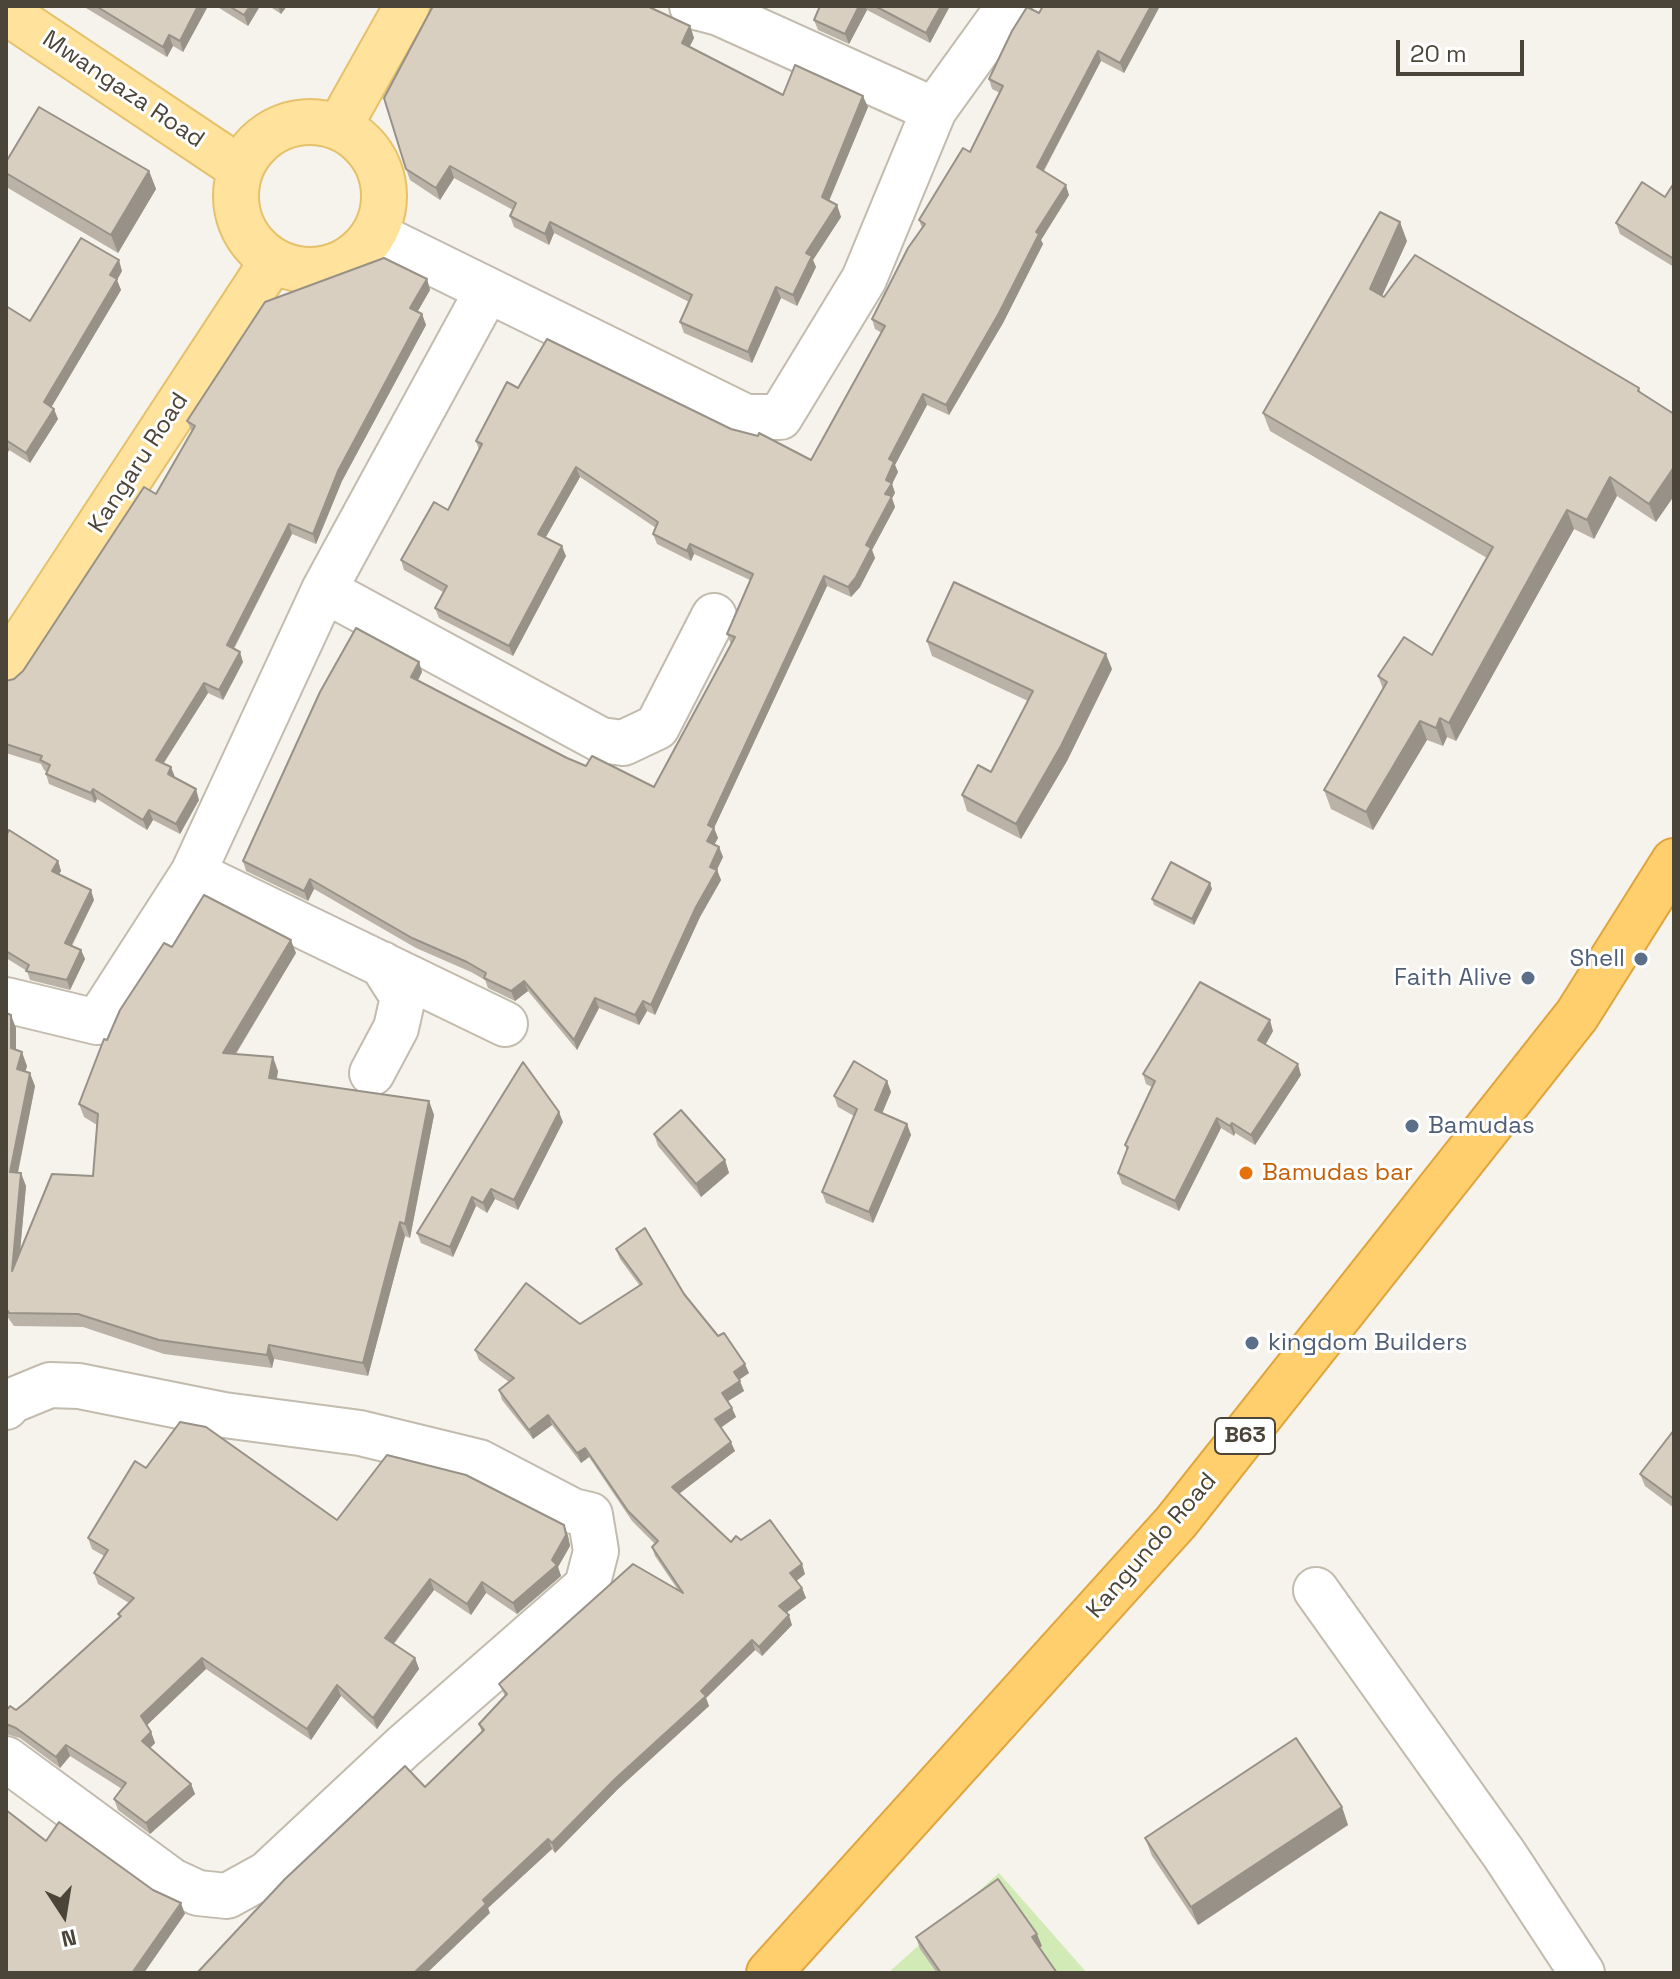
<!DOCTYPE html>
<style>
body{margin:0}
#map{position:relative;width:1680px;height:1979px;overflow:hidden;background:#f6f3ec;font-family:"Space Grotesk",sans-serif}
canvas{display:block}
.frame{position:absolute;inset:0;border:8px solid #4b4439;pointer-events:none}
.north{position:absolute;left:24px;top:1875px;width:80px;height:80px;-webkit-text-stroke:6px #fff;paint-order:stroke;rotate:168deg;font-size:22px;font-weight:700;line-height:32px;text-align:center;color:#4b4439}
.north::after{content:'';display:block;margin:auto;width:28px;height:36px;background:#4b4439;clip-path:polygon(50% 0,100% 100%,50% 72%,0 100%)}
.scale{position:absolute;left:1396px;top:40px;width:128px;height:36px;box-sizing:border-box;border:4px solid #4b4439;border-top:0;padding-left:10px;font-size:24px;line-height:28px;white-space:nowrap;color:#4b4439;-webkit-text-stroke:6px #fff;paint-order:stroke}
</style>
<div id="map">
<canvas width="1680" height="1979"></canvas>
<div class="frame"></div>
<div class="north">N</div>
<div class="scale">20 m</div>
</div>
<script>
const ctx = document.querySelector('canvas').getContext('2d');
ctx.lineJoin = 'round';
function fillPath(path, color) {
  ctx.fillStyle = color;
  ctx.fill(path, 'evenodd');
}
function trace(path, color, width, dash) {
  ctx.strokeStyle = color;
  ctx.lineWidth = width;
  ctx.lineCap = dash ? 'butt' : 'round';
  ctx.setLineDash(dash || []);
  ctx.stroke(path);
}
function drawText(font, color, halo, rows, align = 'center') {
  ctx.font = font + ' "Space Grotesk",sans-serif';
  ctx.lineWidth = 6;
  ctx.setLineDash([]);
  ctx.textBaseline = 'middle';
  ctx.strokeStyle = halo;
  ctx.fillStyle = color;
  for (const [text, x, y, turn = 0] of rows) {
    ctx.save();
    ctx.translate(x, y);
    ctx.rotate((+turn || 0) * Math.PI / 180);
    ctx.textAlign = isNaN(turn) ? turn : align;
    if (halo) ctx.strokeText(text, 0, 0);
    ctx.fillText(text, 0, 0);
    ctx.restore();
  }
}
fillPath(new Path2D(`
 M999 1873 1087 1973H888Z`), '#d2eab5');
const minor = new Path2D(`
 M692 6 719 13 934 110
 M374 234 746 417H780L864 279 934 110 1009 6
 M324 590 601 740 623 743 657 727 714 616
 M193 873 505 1024
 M6 1000 97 1022 193 873 324 590 487 291
 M372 1073 396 1028 403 997 382 964
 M6 1407 11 1401 50 1385 79 1386 224 1415 360 1433 479 1462 573 1511 590 1515 596 1551 587 1586 403 1747 267 1874 227 1896 198 1893 172 1881 6 1759
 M1316 1590 1504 1854 1582 1973`);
const major = new Path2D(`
 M6 12 241 169
 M236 196a74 74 0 1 1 148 0a74 74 0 1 1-148 0Z
 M339 127 407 6
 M6 667 273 260`);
const highway = new Path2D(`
 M769 1973 1176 1522 1577 1015 1674 861`);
trace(minor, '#c2bbae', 48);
trace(major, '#e6c16a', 48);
trace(highway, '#e0a43c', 48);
trace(minor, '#fff', 44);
trace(major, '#ffe39c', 44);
trace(highway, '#ffcf6e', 44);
fillPath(new Path2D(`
 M86 6H208L183 52 173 46 167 57 86 8Z
 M216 6H260L248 26Z
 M269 6H287L281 14Z
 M820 6H950L930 43 867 10 849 44 818 30 814 20Z
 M1160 6 1124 73 1101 61 1044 171 1069 195 1041 240 1043 244 1003 323 949 415 927 405 895 465 898 472 892 484 895 493 892 498 895 507 872 550 875 558 860 587 851 597 827 586 714 828 718 838 714 844 719 847 723 857 717 870 721 880 700 917 655 1015 647 1011 639 1025 599 1008 577 1050 528 991 515 1001 488 988 485 980 471 972 416 948 314 889 308 901 246 871 243 861 419 662 422 672 418 681 567 758 586 766 654 787 731 644 727 634 750 580 694 554 691 561 657 544 653 534 656 528 580 477 545 538 566 556 513 656 439 618 435 608 443 592 404 570 401 560 448 510 479 450 476 441 518 388 731 429 811 460 882 333 875 329 872 319 922 228 919 220 970 152 1000 93 992 89 989 79 1039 13Z
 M690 26 694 38 689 47 783 95 868 107 829 201 837 205 841 217 813 260 816 267 797 306 781 298 752 363 684 333 680 322 689 302 554 233 549 245 514 227 510 216 513 210 454 178 440 200 410 180 406 169Z
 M6 162 149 171 156 189 118 253 8 188 6 184Z
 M1674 183V267L1620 234 1616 223 1665 197Z
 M1407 241 1382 296 1639 388 1641 393 1656 522 1617 496 1594 539 1574 529 1456 741 1447 737 1443 746 1427 740 1373 830 1331 809 1324 790 1383 689 1378 676 1432 655 1487 558 1270 431 1263 413Z
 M122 271 117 280 121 290 51 407 58 419 30 463 9 450 6 456V306L30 321Z
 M427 279 430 290 417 312 422 314 426 325 342 481 316 544 292 534 234 649 243 662 223 700 208 693 164 763 175 778 199 800 180 834 153 820 147 830 97 799 95 803 49 784 46 774 47 772 44 770 41 764 6 753V681L14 679 23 671 156 494 192 432 187 421Z
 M927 641 1112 669 1067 761 1021 839 967 811 962 795 991 772 1028 701 932 656Z
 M6 836 58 861 61 871 59 874 94 900 72 946 81 950 85 959 70 990 30 980 27 971 6 958Z
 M1212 889 1194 925 1154 905 1152 899Z
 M172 947 296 953 236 1054 278 1071 277 1079 429 1101 434 1115 410 1238 405 1236 368 1376 274 1359 272 1368 164 1354 83 1327 14 1326 6 1315V1013L16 1028V1050L27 1066 25 1072 35 1086 18 1173 26 1186 20 1251 93 1176 97 1125 84 1117 79 1104 107 1040Z
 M1273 1031 1265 1045 1301 1075 1255 1145 1235 1133 1234 1136 1221 1128 1179 1211 1122 1184 1118 1173 1127 1151 1125 1145 1152 1087 1146 1084 1143 1074Z
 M887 1081 891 1092 882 1113 907 1124 911 1135 873 1223 826 1203 822 1192 854 1116 838 1107 834 1096Z
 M563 1122 518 1210 495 1199 487 1213 476 1206 453 1257 421 1243 417 1233Z
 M654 1134 725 1160 729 1173 701 1197 658 1146Z
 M616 1249 684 1294 749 1373 739 1380 744 1391 728 1401 736 1417 721 1427 735 1451 679 1494 731 1542 741 1540 805 1574 796 1581 802 1588 806 1598 786 1613 792 1625 762 1656 755 1650 706 1698 709 1706 618 1789 555 1853 552 1849 488 1908 490 1913 425 1787 482 1733 479 1724 505 1696 499 1684 678 1590 655 1556 652 1547 655 1544 632 1521 589 1457 581 1463 552 1425 533 1439 502 1400 499 1390 509 1382 479 1360 475 1350 580 1324 640 1286 620 1259Z
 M1674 1430V1508L1645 1486 1640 1474Z
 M146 1468 337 1520 564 1525 568 1536 570 1546 558 1567 561 1576 517 1614 486 1593 471 1615 434 1590 394 1644 415 1658 419 1669 377 1729 341 1696 311 1740 206 1669 147 1725 151 1732 155 1743 150 1748 191 1784 195 1794 150 1834 118 1810 114 1799 122 1789 70 1756 60 1768 20 1738 6 1734V1711L16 1710 26 1702 119 1617 118 1614 129 1603 98 1584 94 1573 104 1556 92 1549 88 1538Z
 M1342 1807 1348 1825 1198 1925 1152 1856 1145 1838Z
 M916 1937 1042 1946 1039 1948 1057 1973H937L920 1949Z`), '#bab2a6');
fillPath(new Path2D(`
 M198 6H208L183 52 180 41Z
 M250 6H260L248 26 244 15Z
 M278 6H287L281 14Z
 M859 6H865L867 10 849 44 845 34Z
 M941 6H950L930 43 926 33Z
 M1151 6H1160L1124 73 1120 63Z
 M690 26 694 38 686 54 682 43Z
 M169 35 173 46 167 57 163 47Z
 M1098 51 1101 61 1040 177 1037 167Z
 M863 96 868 107 826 208 822 197Z
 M450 166 454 178 440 200 436 188Z
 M149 171 156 189 118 253 111 235Z
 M1066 185 1069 195 1041 240 1043 244 1003 323 949 415 946 405 1036 232Z
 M837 205 841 217 813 260 816 267 797 306 793 295 806 253Z
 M550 222 554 233 549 245 545 234Z
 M1400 222 1407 241 1377 307 1370 289Z
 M119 260 122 271 117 280 121 290 48 413 44 402 110 275Z
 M427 279 430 290 414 318 410 308Z
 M776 287 781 298 752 363 748 352Z
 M422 314 426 325 342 481 316 544 313 534 338 471Z
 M923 394 927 405 895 465 898 472 892 484 895 493 892 498 895 507 872 550 875 558 860 587 851 597 848 587 866 545 885 494 889 459Z
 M54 409 58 419 30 463 26 453Z
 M6 441 9 450 6 456Z
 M576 467 580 477 542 544 538 534Z
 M1674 467V496L1656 522 1649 504Z
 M1610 477 1617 496 1594 539 1587 520Z
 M1567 510 1574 529 1456 741 1449 723Z
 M289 524 292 534 230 655 227 645Z
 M690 544 694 554 691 561 687 551Z
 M562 546 566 556 513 656 509 646Z
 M824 576 827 586 714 828 718 838 711 851 707 841 708 825Z
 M240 652 243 662 223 700 219 690Z
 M1106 654 1112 669 1067 761 1021 839 1016 824Z
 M419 662 422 672 414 687 411 677Z
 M204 683 208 693 159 770 156 760Z
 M1440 718 1447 737 1443 746 1436 728Z
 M1420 721 1427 740 1373 830 1366 812Z
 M171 767 175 777 168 774Z
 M93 789 97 799 95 803 91 793Z
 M196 789 199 800 180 834 176 824Z
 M149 810 153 820 147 830 143 820Z
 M719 847 723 857 714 875 717 870 721 880 700 917 655 1015 651 1005Z
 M58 861 61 871 55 880 52 871Z
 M310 879 314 889 308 901 304 891Z
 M1210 883 1212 889 1194 925 1192 919Z
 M91 890 94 900 68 952 65 943Z
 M291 940 296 953 228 1066 223 1053Z
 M81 950 85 959 70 990 67 980Z
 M524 981 528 991 515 1001 511 991Z
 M595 998 599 1008 577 1050 574 1040Z
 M643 1001 647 1011 639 1025 635 1015Z
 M11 1015 16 1028V1061L11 1048Z
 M1270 1020 1273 1031 1262 1051 1258 1040Z
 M22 1052 27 1066 22 1083 17 1069Z
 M273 1057 278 1071 274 1091 269 1078Z
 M1298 1064 1301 1075 1255 1145 1251 1135Z
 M30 1073 35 1086 15 1186 10 1172Z
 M887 1081 891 1092 879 1121 875 1110Z
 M429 1101 434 1115 410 1238 405 1224Z
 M559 1112 563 1122 518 1210 514 1200Z
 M1217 1118 1221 1128 1179 1211 1175 1201Z
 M1232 1123 1235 1133 1234 1136 1230 1126Z
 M907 1124 911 1135 873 1223 869 1212Z
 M725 1160 729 1173 701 1197 696 1184Z
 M21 1173 26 1186 17 1284 12 1271Z
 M491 1189 495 1199 487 1213 483 1203Z
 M472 1197 476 1206 453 1257 450 1247Z
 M400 1222 405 1236 368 1376 363 1363Z
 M269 1345 274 1359 272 1368 267 1355Z
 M745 1364 749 1373 737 1381 734 1372Z
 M740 1381 744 1391 725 1403 722 1393Z
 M732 1408 736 1417 719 1429 715 1419Z
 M548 1415 552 1425 533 1439 529 1430Z
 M731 1442 735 1451 676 1496 672 1487Z
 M585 1448 589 1457 581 1463 577 1453Z
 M564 1525 568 1536 570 1546 558 1567 561 1576 517 1614 513 1603 552 1560Z
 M802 1564 805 1574 794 1583 790 1573Z
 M430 1579 434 1590 389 1649 385 1638Z
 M482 1582 486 1593 471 1615 467 1604Z
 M802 1588 806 1598 782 1616 779 1606Z
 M789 1615 792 1625 762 1656 759 1647Z
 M752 1640 755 1650 706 1698 709 1706 618 1789 555 1853 552 1843Z
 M202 1658 206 1669 145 1727 141 1716Z
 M415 1658 419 1669 377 1729 373 1718Z
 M337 1685 341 1696 311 1740 307 1729Z
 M151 1732 155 1743 146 1752 142 1741Z
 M66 1745 70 1756 60 1768 56 1757Z
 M191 1784 195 1794 150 1834 146 1823Z
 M1342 1807 1348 1825 1198 1925 1191 1907Z
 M548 1839 552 1849 488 1908 490 1913 427 1973H414L483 1900Z
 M181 1903 185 1914 144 1973H132Z
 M1037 1934 1042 1946 1037 1949 1032 1937Z`), '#979187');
const building = new Path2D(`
 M96 6H198L180 41 169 35 163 47Z
 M229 6H250L244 15Z
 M433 6H647L690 26 682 43 783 95 795 65 863 96 822 197 837 205 806 253 812 256 793 295 776 287 748 352 680 322 692 295 550 222 545 234 510 216 516 203 450 166 436 188 406 169 384 98Z
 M820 6H859L845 34 814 20Z
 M875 6H941L926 33Z
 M1043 6H1151L1120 63 1098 51 1037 167 1066 185 1036 232 1039 234 999 313 946 405 923 394 889 459 894 462 886 480 892 483 885 494 892 496 866 545 871 548 856 577 848 587 824 576 708 825 714 828 707 841 719 847 710 867 717 870 696 907 651 1005 643 1001 635 1015 595 998 574 1040 524 981 511 991 484 978 486 973 467 962 412 938 310 879 304 891 243 861 320 692 356 628 419 662 411 677 567 758 586 766 592 756 654 787 735 637 727 634 753 574 690 544 687 551 653 534 658 522 576 467 538 534 562 546 509 646 435 608 447 586 401 560 434 502 448 510 482 444 476 441 507 382 518 388 547 339 731 429 758 436 759 433 811 460 885 326 872 319 908 248 925 224 919 220 963 148 970 152 1003 86 989 79 1012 31 1027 7 1039 13Z
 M39 107 149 171 111 235 6 173V162Z
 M1642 182 1665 197 1674 183V259L1616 223Z
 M1380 212 1400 222 1370 289 1384 297 1415 255 1639 388 1638 391 1674 414V467L1649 504 1610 477 1587 520 1567 510 1449 723 1440 718 1436 728 1420 721 1366 812 1324 790 1387 682 1378 676 1404 637 1432 655 1493 547 1263 413Z
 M81 238 119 260 110 275 117 279 44 402 54 409 26 453 6 440V306L30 321Z
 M384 258 427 279 410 308 422 314 338 471 313 534 289 524 227 645 240 652 219 690 204 683 156 760 171 767 168 774 196 789 176 824 149 810 143 820 93 789 91 793 46 774 50 765 40 760 42 756 6 744V681L14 679 23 671 144 487 156 494 195 426 187 421 265 302Z
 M954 582 1106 654 1061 746 1016 824 962 795 978 765 991 772 1033 691 927 641Z
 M9 830 58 861 52 871 91 890 65 943 81 950 67 980 26 971 29 965 6 951V836Z
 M1171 862 1210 883 1192 919 1152 899Z
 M204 895 291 940 223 1053 273 1057 269 1078 429 1101 405 1224 400 1222 363 1363 269 1345 267 1355 159 1340 78 1314 9 1313 6 1308V1013L11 1015V1048L22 1052 17 1069 30 1073 10 1172 21 1173 12 1271 52 1174 93 1176 98 1114 79 1104 104 1039 107 1040 120 1010 164 943 172 947Z
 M1200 982 1270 1020 1258 1040 1298 1064 1251 1135 1232 1123 1230 1126 1217 1118 1175 1201 1118 1173 1128 1147 1125 1145 1155 1081 1143 1074Z
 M854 1061 887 1081 875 1110 907 1124 869 1212 822 1192 857 1109 834 1096Z
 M523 1062 559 1112 514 1200 491 1189 483 1203 472 1197 450 1247 417 1233Z
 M681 1110 725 1160 696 1184 654 1134Z
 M645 1228 684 1294 718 1336 724 1333 745 1364 734 1372 740 1381 722 1393 732 1408 715 1419 731 1442 672 1487 731 1542 736 1536 741 1540 770 1520 802 1564 790 1573 802 1588 779 1606 789 1615 759 1647 752 1640 701 1691 706 1696 615 1779 552 1843 548 1839 483 1900 486 1904 414 1973H197L285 1879 405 1766 425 1787 484 1730 479 1724 507 1694 499 1684 633 1564 683 1593 652 1547 658 1541 628 1511 585 1448 577 1453 548 1415 529 1430 499 1390 514 1378 475 1350 526 1283 580 1324 642 1284 616 1249Z
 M180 1422 206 1427 337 1520 387 1455 466 1475 564 1525 566 1535 552 1560 557 1565 513 1603 482 1582 467 1604 430 1579 385 1638 415 1658 373 1718 337 1685 307 1729 202 1658 141 1716 151 1732 142 1741 191 1784 146 1823 114 1799 126 1783 66 1745 56 1757 16 1728 6 1724V1711L10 1706 16 1710 26 1702 121 1616 118 1614 134 1598 94 1573 108 1550 88 1538 135 1461 146 1468Z
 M1674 1430V1499L1640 1474Z
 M1296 1738 1342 1807 1191 1907 1145 1838Z
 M6 1810 46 1841 59 1822 153 1890 181 1903 132 1973H6Z
 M998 1879 1037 1934 1032 1937 1057 1973H941L916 1937Z`);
fillPath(building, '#d8cfc1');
trace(building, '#979187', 2);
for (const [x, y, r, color] of [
 [1641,959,8,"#5c6f8a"],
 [1528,978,8,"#5c6f8a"],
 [1412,1126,8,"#5c6f8a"],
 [1246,1173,8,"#e8710a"],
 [1252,1343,8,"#5c6f8a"]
]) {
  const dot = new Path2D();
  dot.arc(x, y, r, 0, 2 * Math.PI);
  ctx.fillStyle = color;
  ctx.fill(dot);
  trace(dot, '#fff', 3);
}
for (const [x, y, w] of [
 [1245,1436,60]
]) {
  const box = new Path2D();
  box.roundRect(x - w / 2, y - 18, w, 36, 6);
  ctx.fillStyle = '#fff';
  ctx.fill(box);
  trace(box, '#4b4439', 2);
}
drawText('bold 22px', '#4b4439', null, [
 ["B63",1245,1436]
]);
drawText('24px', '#4b4439', '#fff', [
 ["Mwangaza Road",123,90,34],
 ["Kangaru Road",139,463,-57],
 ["Kangundo Road",1152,1546,-49]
]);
drawText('24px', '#4e5e75', '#fff', [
 ["Shell",1625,959],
 ["Faith Alive",1512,978],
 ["Bamudas",1428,1126,"left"],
 ["kingdom Builders",1268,1343,"left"]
], 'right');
drawText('24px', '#c56008', '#fff', [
 ["Bamudas bar",1262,1173]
], 'left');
</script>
